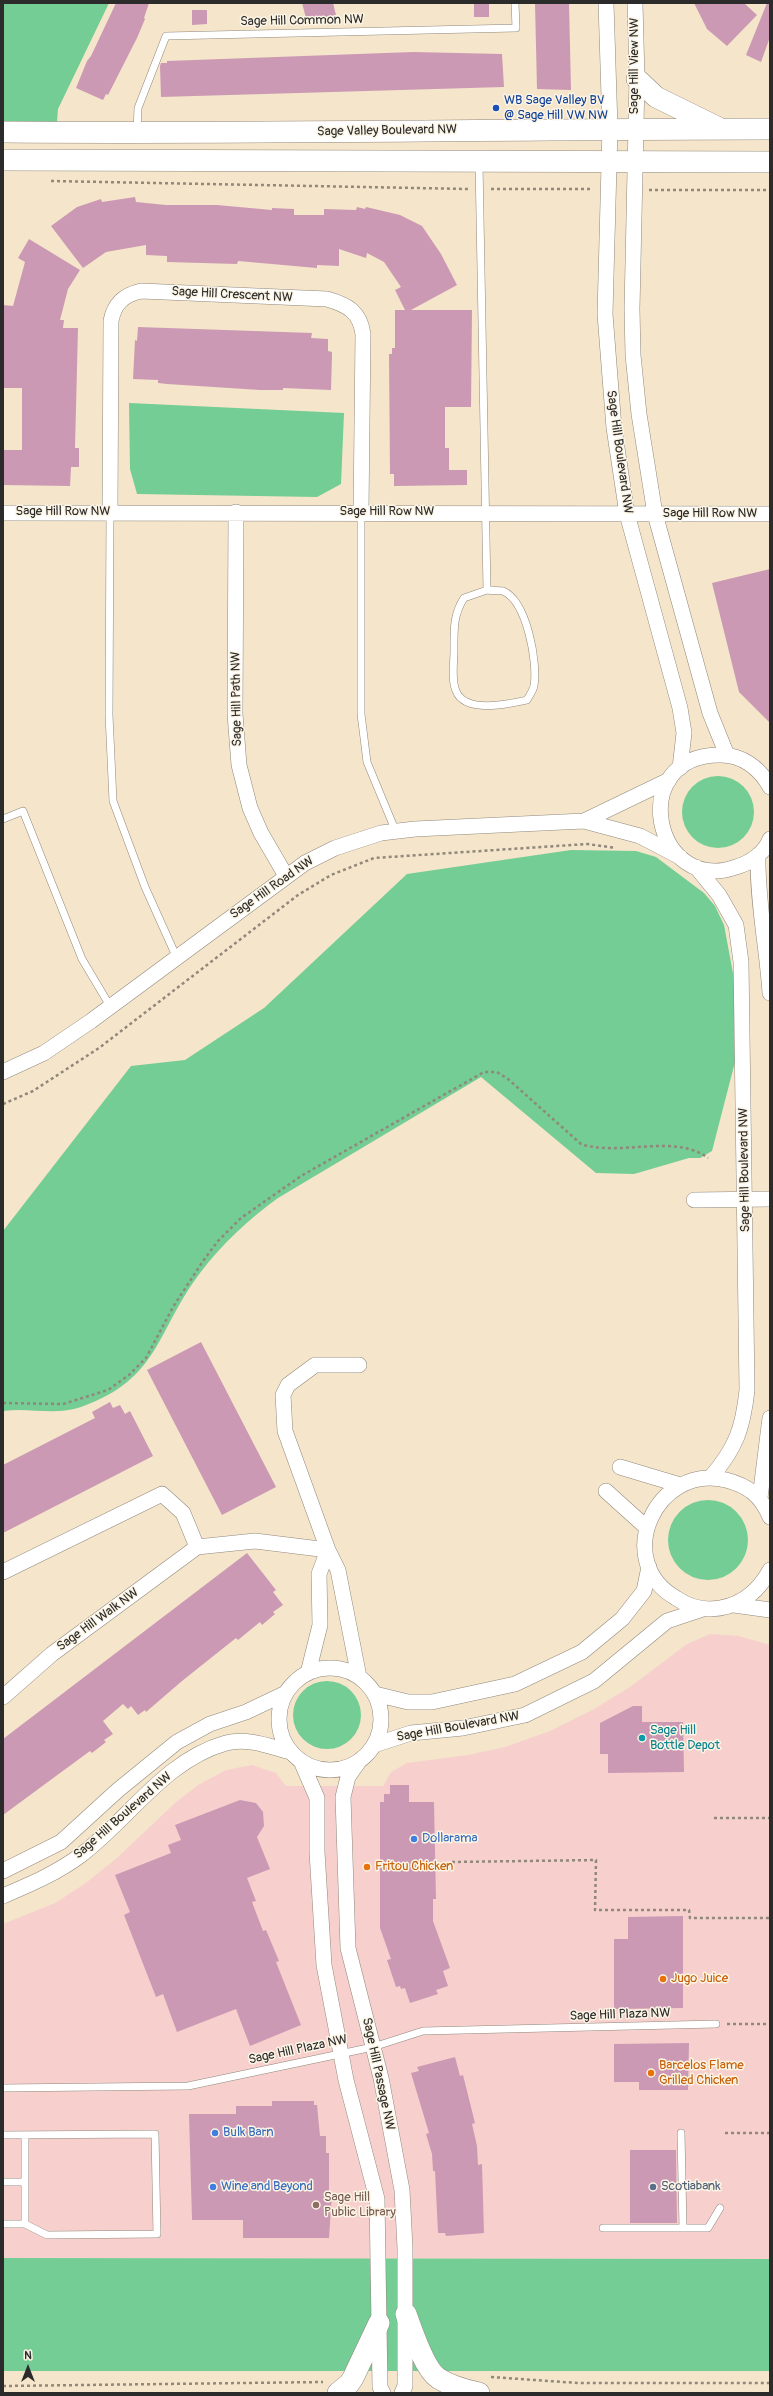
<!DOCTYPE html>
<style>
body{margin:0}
#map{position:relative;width:773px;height:2396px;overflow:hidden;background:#f5e5cb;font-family:Pangolin,sans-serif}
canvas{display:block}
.frame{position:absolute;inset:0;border:4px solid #2b2b2b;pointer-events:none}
.north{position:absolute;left:8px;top:2348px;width:40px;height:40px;-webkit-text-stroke:3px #fcf5e5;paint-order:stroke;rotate:0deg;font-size:11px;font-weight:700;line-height:16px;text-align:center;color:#2b2b2b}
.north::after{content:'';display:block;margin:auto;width:14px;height:18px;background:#2b2b2b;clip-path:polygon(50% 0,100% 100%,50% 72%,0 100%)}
</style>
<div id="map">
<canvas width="773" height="2396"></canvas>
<div class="frame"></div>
<div class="north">N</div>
</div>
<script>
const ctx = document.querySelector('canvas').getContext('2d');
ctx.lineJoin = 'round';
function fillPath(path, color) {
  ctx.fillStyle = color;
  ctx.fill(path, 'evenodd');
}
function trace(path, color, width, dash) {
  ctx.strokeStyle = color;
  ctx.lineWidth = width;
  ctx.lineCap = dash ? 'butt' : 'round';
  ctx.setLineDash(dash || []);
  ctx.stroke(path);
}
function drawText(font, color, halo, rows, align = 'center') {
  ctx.font = font + ' Pangolin,sans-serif';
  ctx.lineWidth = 3;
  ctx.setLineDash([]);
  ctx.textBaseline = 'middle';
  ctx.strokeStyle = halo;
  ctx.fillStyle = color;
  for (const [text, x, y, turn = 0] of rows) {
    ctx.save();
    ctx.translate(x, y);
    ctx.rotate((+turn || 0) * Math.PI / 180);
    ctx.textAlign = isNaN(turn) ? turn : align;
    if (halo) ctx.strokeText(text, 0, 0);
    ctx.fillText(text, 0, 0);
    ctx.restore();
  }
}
fillPath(new Path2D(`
 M710 1634 739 1636 770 1645V2259L3 2258V1924L55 1903 86 1883 118 1857 175 1803 198 1785 226 1770 252 1765 276 1773 286 1786H383L391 1772 407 1763 468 1755 505 1747 550 1731 594 1709 630 1687 687 1644Z`), '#f7d0cd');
fillPath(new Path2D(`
 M3 3H109L58 109 57 122 3 121Z
 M129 403 344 413 341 484 317 497 137 494 130 469Z
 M682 812a36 36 0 1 1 72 0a36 36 0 1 1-72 0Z
 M571 850 636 851 656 857 704 893 715 906 724 925 735 984 736 1058 712 1151 700 1158H689L634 1174 596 1173 481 1077 278 1198C249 1219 222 1244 200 1273 156 1331 160 1379 81 1407 55 1416 29 1407 3 1411V1231L131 1066 185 1060 264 1008 407 874Z
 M668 1540a40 40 0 1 1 80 0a40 40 0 1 1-80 0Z
 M293 1715a34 34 0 1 1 68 0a34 34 0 1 1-68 0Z
 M3 2258 770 2259V2371H3Z`), '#73cd94');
fillPath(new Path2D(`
 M116 3H149L144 18 145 19 137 38 108 95 106 94 103 100 76 88 87 61 91 56Z
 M302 3H333L336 15 307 22Z
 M474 3H489V17H474Z
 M535 3H569L571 90 537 89Z
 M694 3H744L757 15 727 46 707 29Z
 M767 3H770V37L761 62 746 55Z
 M192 10H207V24L192 25Z
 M413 52 502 54 504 87 161 97 160 66 161 63H167V61Z
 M135 197 136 202 166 205H217L272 210V208L294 209V215H324V209L356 210 357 207 365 209 366 207 400 215 422 226 441 254 457 285 411 310H472L471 407H445V448H449V470H467V485L394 486V474H390L389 354H392V348H395V310H405L395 290 401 287 384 262 367 253 366 258 339 249V266L317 265V268L238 261 237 264 167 262V256L146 255V245L106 252 83 268 51 226 77 207 101 199 102 202Z
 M29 239 80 270 68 289 60 320H64L63 328H78L75 448H79V467H71L70 486 3 485V450H22V388H3V305L13 306 25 262 18 258Z
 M138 327 312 333 311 338 328 339V351L332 352V356L331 390 283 388V390H260L167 384 158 383V380L133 379 135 340 137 341Z
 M770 569V723L739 692 712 583Z
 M201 1342 276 1487 222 1515 147 1370Z
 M110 1402 113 1408 120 1405 125 1414 130 1411 153 1456 3 1533V1465L95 1418 92 1412Z
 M247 1553 276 1590 273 1592 283 1605 273 1612 275 1614 262 1625 260 1622 238 1640 236 1638 182 1681 146 1712 145 1710 138 1715 131 1706 128 1709 123 1704 103 1721 113 1734 104 1740 106 1742 92 1753 90 1751 3 1815V1739Z
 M633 1706H642V1722H683L684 1772 608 1773V1754H600V1723Z
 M390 1785H409V1802H434L436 1899H433V1921L450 1968 443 1971 448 1986 436 1990 438 1994 410 2003 405 1988 401 1989 400 1986 396 1987 387 1960 391 1959 380 1928V1802H384V1794H390Z
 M240 1800 256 1803 263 1812 264 1826 257 1837 270 1869 247 1878 256 1901 252 1902 263 1931 266 1930 279 1961 276 1962 301 2025 250 2046 236 2009 177 2032 163 1994 156 1997 124 1915 130 1912 115 1875 171 1853 168 1845 181 1840 175 1825Z
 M683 1916V2008L614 2009V1939H628V1917Z
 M689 2043 688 2090H639V2082H614V2044Z
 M455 2057 460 2076 463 2075 475 2123 472 2124 477 2146 478 2165 482 2164 484 2233 446 2236 445 2233H438L435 2171H433L432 2154 426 2134 429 2133 411 2073 419 2071 417 2067Z
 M272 2101H314V2105H317L320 2136H326V2153H329V2194H332L329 2238H243V2220H192L189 2114H236V2106H272Z
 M630 2150H676L677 2223H630Z`), '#cb99b3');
const lane = new Path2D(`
 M137 131 138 108 166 36 516 28 515 3
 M479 163 487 590 464 598C453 615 454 630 454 651 454 663 451 679 456 691 465 714 509 704 527 700 529 696 533 691 534 686 538 663 527 601 503 591 499 590 492 591 487 590
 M361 512V714L367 762 396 832
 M110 513 109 715 113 801 145 887 176 956
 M3 819 23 811 82 959 110 1006
 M3 2088 188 2086 373 2047 423 2031 716 2024
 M681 2133 683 2228
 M3 2135 155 2134 157 2234 47 2235 25 2224H3
 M3 2182H25
 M25 2224V2135
 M603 2228H708L720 2208`);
const street = new Path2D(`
 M606 3 610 128 605 314 614 428 627 514 680 708 684 733 680 768
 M635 3 637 79 632 309 633 355 639 414 655 514 710 713 727 755
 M110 512 111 321C114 304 123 295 141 291L327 299C348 305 360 312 363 334L361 512
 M236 512 235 714 239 765 250 808 261 833 286 876
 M3 513 770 514
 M770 787C760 768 741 754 719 755 625 756 654 896 736 867 750 863 765 853 770 839
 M584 821 669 780
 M758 855C757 901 767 947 770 993
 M696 867 719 895 736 925 741 962 747 1390C743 1428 736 1448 711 1477
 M3 1072 44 1053 91 1021 305 863 335 848 381 833 415 829 584 821 640 836 680 857
 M694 1200 770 1199
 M359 1365H315L288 1385 283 1395 285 1431 328 1550 338 1570 359 1677
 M620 1467 680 1485
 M606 1491 647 1528
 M760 1498 770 1418
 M770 1517C761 1496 749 1486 726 1480 655 1463 612 1562 676 1598 686 1605 697 1609 710 1609 737 1608 757 1594 770 1570
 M197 1547 255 1541 328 1550
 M3 1572 162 1494 183 1513 197 1547 52 1654 3 1697
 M734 1605 770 1610
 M279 1719a51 51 0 1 1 102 0a51 51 0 1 1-102 0Z
 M308 1673 320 1625 319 1574 328 1550
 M375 1694 408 1702H432L515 1684 582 1652 622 1619 644 1591 649 1567
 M374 1745 411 1733 463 1728 525 1715 594 1681 667 1621 703 1609
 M360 1760 348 1777 343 1797 348 1948 381 2078 402 2190 405 2248V2386L402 2393
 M301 1761 317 1798V1852L324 1965 346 2080 377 2199 380 2387 383 2393
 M3 1871 61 1842 118 1790 177 1742 210 1724 246 1712 286 1693
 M3 1896C31 1884 57 1873 81 1855 129 1819 165 1760 226 1743 247 1737 271 1747 291 1752`);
const secondary = new Path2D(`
 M637 79 656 97 717 127
 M3 132C259 134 514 129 770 129
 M3 160 770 162
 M406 2314C412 2330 424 2369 438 2378 450 2386 465 2390 479 2393
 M338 2393 349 2384 353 2378 379 2323`);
trace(lane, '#90887b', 8);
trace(street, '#90887b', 16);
trace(secondary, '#90887b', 22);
trace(new Path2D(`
 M51 181 468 189
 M491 189H592
 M649 190H770
 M3 1104 33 1091 99 1048 298 895 331 875 374 858 587 844 616 848
 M3 1403 63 1404 108 1390 129 1375 146 1358 173 1307 203 1261 218 1241 241 1218 301 1176 484 1072H497L508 1079 581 1144C619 1157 675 1133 708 1158
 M714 1818H770
 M452 1862 596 1860 595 1910H689L690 1918H770
 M727 2024H770
 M725 2133H770
 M491 2377 578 2383H770
 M3 2386 323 2382`), '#90887b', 2.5, [3, 3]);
trace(lane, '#fff', 7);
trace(street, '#fff', 15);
trace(secondary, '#fff', 21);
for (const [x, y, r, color] of [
 [496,108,4,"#1a4fb4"],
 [642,1738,4,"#0f9aa8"],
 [414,1839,4,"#3f7fe0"],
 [367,1867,4,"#e8710a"],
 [663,1979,4,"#e8710a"],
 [651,2073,4,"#e8710a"],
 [215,2133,4,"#3f7fe0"],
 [213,2187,4,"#3f7fe0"],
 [653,2187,4,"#5c6f8a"],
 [316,2205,4,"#8d6e63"]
]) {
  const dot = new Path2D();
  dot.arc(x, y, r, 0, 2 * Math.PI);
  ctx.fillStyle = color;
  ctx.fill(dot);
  trace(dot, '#fcf5e5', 1.5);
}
drawText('13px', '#2b2b2b', '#fcf5e5', [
 ["Sage Hill Common NW",302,21,-1],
 ["Sage Hill View NW",635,66,-90],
 ["Sage Valley Boulevard NW",387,131,-1],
 ["Sage Hill Crescent NW",232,295,3],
 ["Sage Hill Boulevard NW",619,452,82],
 ["Sage Hill Row NW",63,512],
 ["Sage Hill Row NW",387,512],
 ["Sage Hill Row NW",710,514],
 ["Sage Hill Path NW",237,699,-91],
 ["Sage Hill Road NW",272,888,-35],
 ["Sage Hill Boulevard NW",745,1170,-91],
 ["Sage Hill Walk NW",98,1620,-36],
 ["Sage Hill Boulevard NW",458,1727,-10],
 ["Sage Hill Boulevard NW",123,1816,-41],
 ["Sage Hill Plaza NW",620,2015,-2],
 ["Sage Hill Plaza NW",298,2050,-12],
 ["Sage Hill Passage NW",378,2074,78]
]);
drawText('13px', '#164399', '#fcf5e5', [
 ["WB Sage Valley BV",504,101],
 ["@ Sage Hill VW NW",504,116]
], 'left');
drawText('13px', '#0d838f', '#fcf5e5', [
 ["Sage Hill",650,1731],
 ["Bottle Depot",650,1746]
], 'left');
drawText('13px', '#366cbe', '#fcf5e5', [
 ["Dollarama",422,1839],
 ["Bulk Barn",223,2133],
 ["Wine and Beyond",221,2187]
], 'left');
drawText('13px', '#c56008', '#fcf5e5', [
 ["Fritou Chicken",375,1867],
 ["Jugo Juice",671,1979],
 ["Barcelos Flame",659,2066],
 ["Grilled Chicken",659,2081]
], 'left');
drawText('13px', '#4e5e75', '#fcf5e5', [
 ["Scotiabank",661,2187]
], 'left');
drawText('13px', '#785e54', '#fcf5e5', [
 ["Sage Hill",324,2198],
 ["Public Library",324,2213]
], 'left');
</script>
